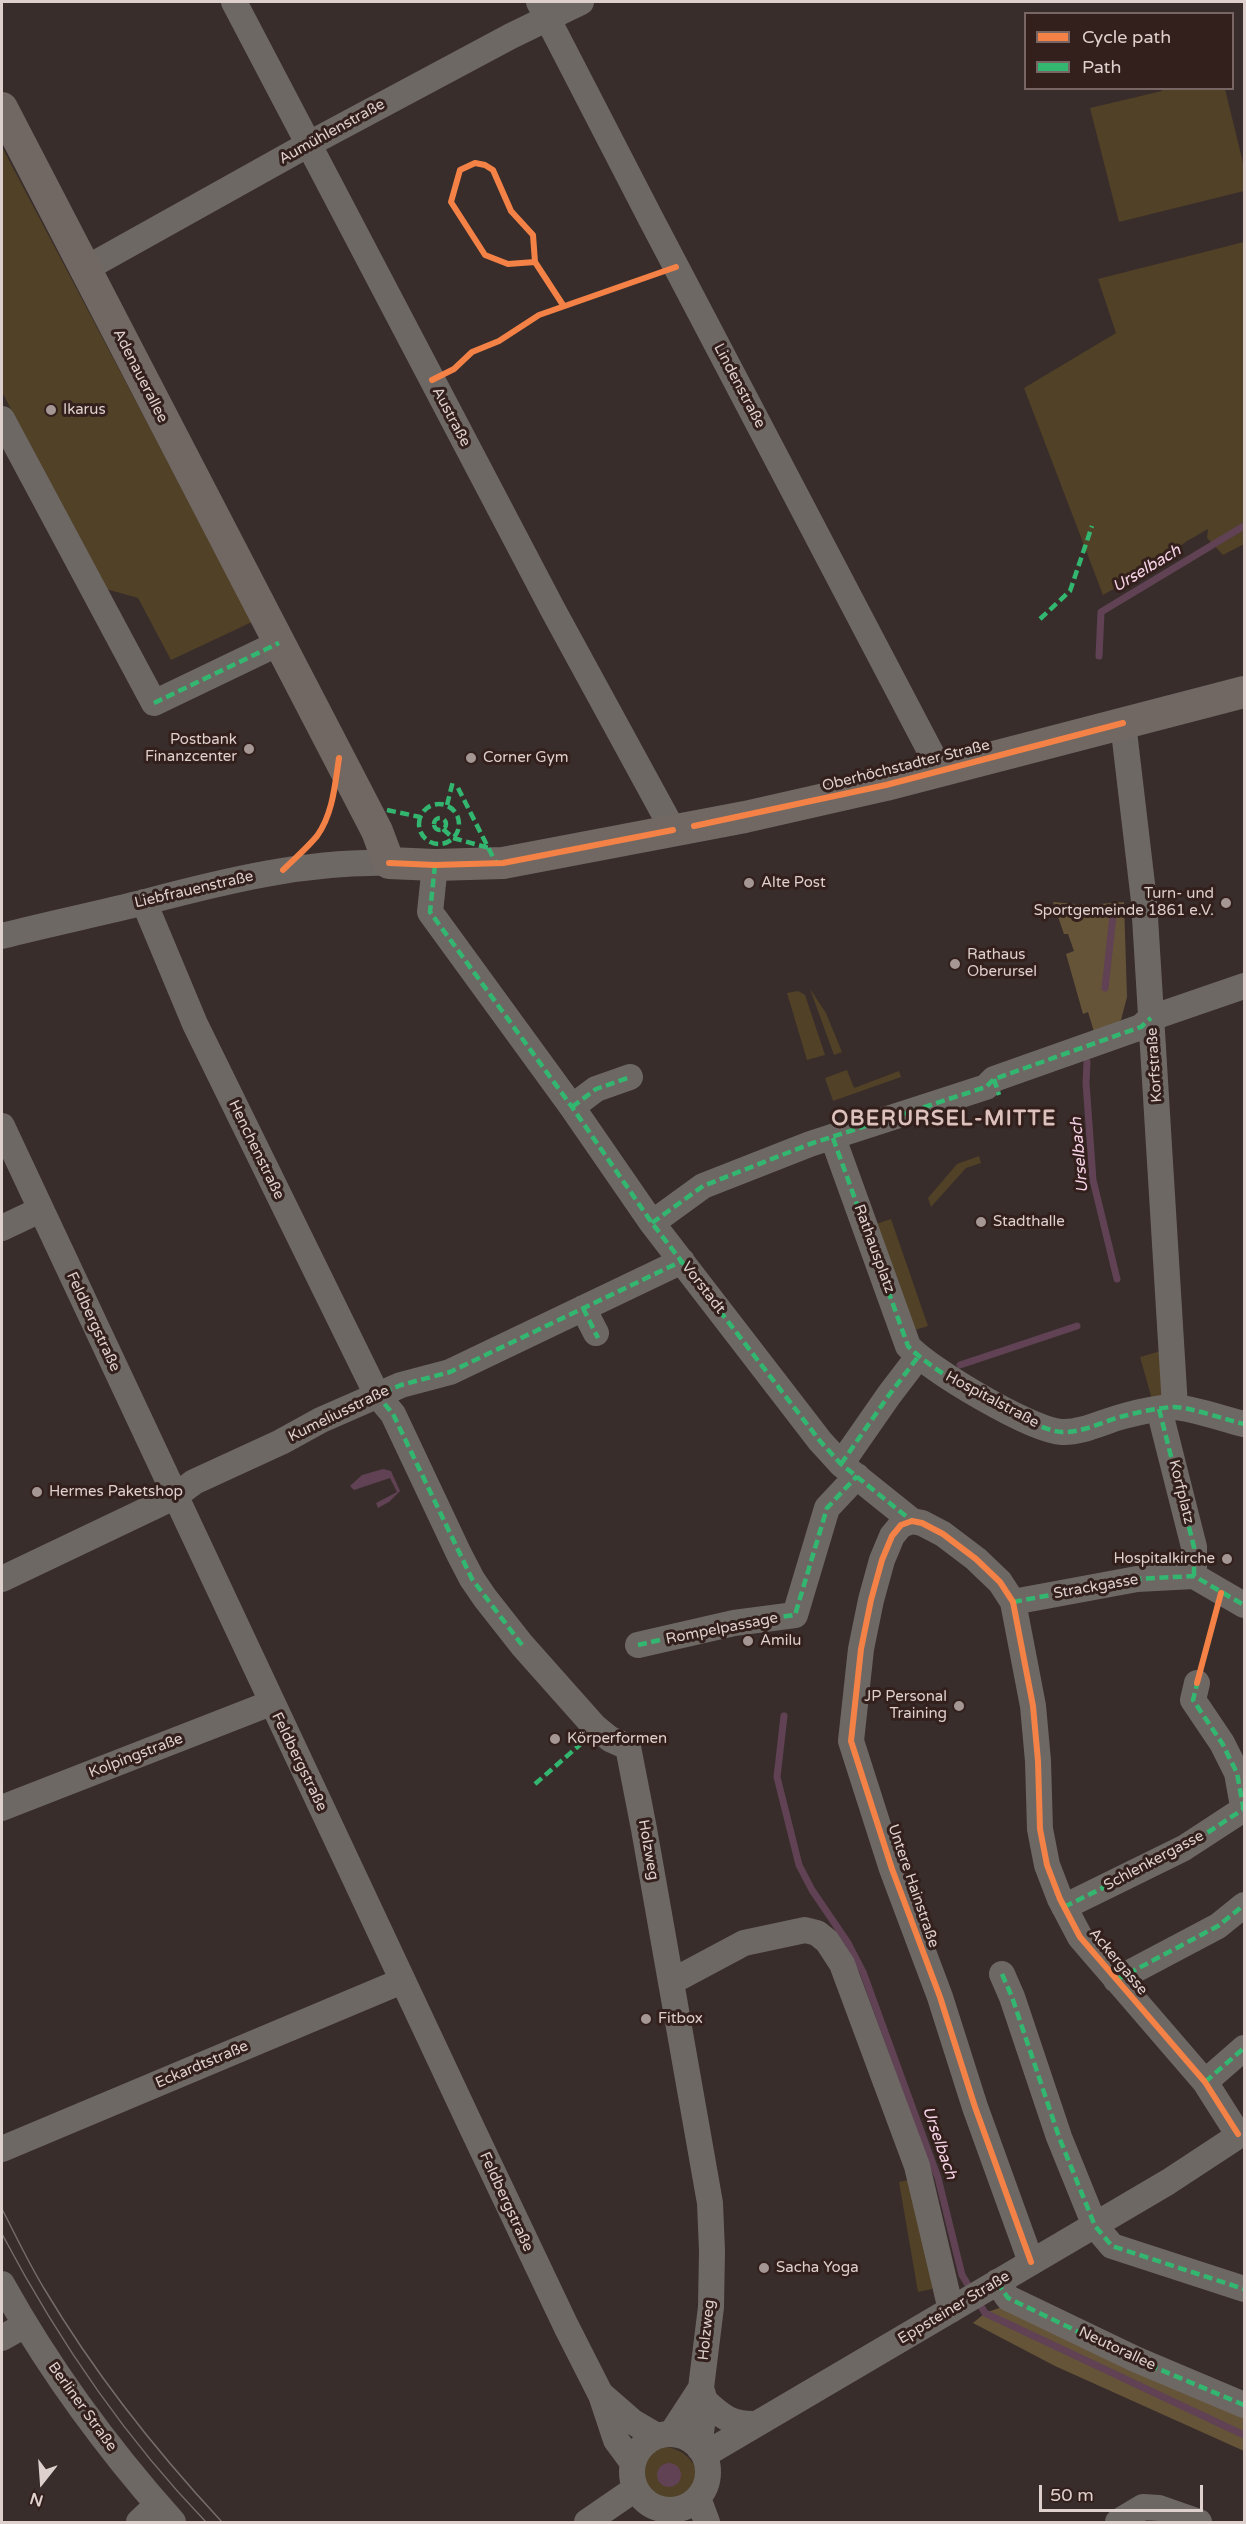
<!DOCTYPE html>
<meta charset="utf-8">
<style>
body{margin:0}
#map{position:relative;width:1246px;height:2524px;overflow:hidden;background:#382d2b;font-family:"Varela Round",sans-serif}
canvas{display:block}
.frame{position:absolute;inset:0;border:3px solid #ded0cd;pointer-events:none}
.legend{position:absolute;left:1024px;top:12px;width:210px;height:78px;box-sizing:border-box;background:#33201c;border:2px solid #776663;margin:0;padding:8px 10px;list-style:none;font-size:18px;color:#ded0cd}
.legend li{display:flex;align-items:center;gap:12px;height:30px}
.legend b{width:30px;border:2px solid #776663}
.north{position:absolute;left:12px;top:2452px;width:60px;height:60px;-webkit-text-stroke:4px #33201c;paint-order:stroke;rotate:197deg;font-size:16px;font-weight:700;line-height:24px;text-align:center;color:#ded0cd}
.north::after{content:'';display:block;margin:auto;width:21px;height:27px;background:#ded0cd;clip-path:polygon(50% 0,100% 100%,50% 72%,0 100%)}
.scale{position:absolute;left:1039px;top:2485px;width:164px;height:27px;box-sizing:border-box;border:3px solid #ded0cd;border-top:0;padding-left:8px;font-size:18px;line-height:21px;white-space:nowrap;color:#ded0cd;-webkit-text-stroke:4px #33201c;paint-order:stroke}
</style>
<div id="map">
<canvas width="1246" height="2524"></canvas>
<div class="frame"></div>
<ul class="legend">
<li><b style="height:8px;background:#f48246"></b>Cycle path</li>
<li><b style="height:8px;background:#33b770"></b>Path</li>
</ul>
<div class="north">N</div>
<div class="scale">50 m</div>
</div>
<script>
const ctx = document.querySelector('canvas').getContext('2d');
ctx.lineJoin = 'round';
function fillPath(path, color) {
  ctx.fillStyle = color;
  ctx.fill(path, 'evenodd');
}
function trace(path, color, width, dash) {
  ctx.strokeStyle = color;
  ctx.lineWidth = width;
  ctx.lineCap = dash ? 'butt' : 'round';
  ctx.setLineDash(dash || []);
  ctx.stroke(path);
}
function drawText(font, color, halo, rows, align = 'center') {
  ctx.font = font + ' "Varela Round",sans-serif';
  ctx.lineWidth = 6;
  ctx.setLineDash([]);
  ctx.textBaseline = 'middle';
  ctx.strokeStyle = halo;
  ctx.fillStyle = color;
  for (const [text, x, y, turn = 0] of rows) {
    ctx.save();
    ctx.translate(x, y);
    ctx.rotate((+turn || 0) * Math.PI / 180);
    ctx.textAlign = isNaN(turn) ? turn : align;
    if (halo) ctx.strokeText(text, 0, 0);
    ctx.fillText(text, 0, 0);
    ctx.restore();
  }
}
fillPath(new Path2D(`
 M1161 89H1225L1244 167V191L1119 222 1090 108 1162 91Z
 M2 147 252 622 171 660 138 598 106 589 2 392Z
 M1244 242V544L1223 555 1207 538 1208 529 1187 541 1148 570 1103 595 1024 388 1116 333 1098 279Z
 M810 989 826 1013 842 1052 834 1055Z
 M798 991 805 995 825 1055 807 1060 787 993Z
 M847 1070 854 1088 899 1071 901 1077 833 1101 825 1078Z
 M979 1156 981 1163 966 1168 931 1207 928 1198 957 1164Z
 M891 1219 928 1326 912 1331 876 1224Z
 M1161 1351 1164 1394 1159 1399H1152L1140 1357Z
 M908 2180 935 2284 932 2289 918 2292 899 2182Z
 M665 2447C686 2449 705 2468 692 2489 667 2524 606 2464 665 2447Z`), '#504127');
fillPath(new Path2D(`
 M1053 902 1087 905 1124 902 1127 997 1121 1020 1095 1035 1088 1012 1083 1014 1066 954 1074 951 1068 934H1064Z
 M1002 2307 1244 2414V2451L1055 2366 973 2323 985 2313Z`), '#655438');
fillPath(new Path2D(`
 M383 1469 391 1471 400 1491 389 1502 378 1508 376 1503 397 1492 390 1478 354 1490 350 1486 362 1475Z
 M657 2475a12 12 0 1 1 24 0a12 12 0 1 1-24 0Z`), '#604254');
trace(new Path2D(`
 M1099 656 1101 612 1244 526
 M1105 988 1114 907
 M1087 1062 1086 1083 1093 1180 1117 1279
 M960 1365 1077 1326
 M784 1716 777 1777 799 1865 812 1890 848 1943 863 1972 938 2178 962 2275 985 2313 1244 2435`), '#604254', 7);
trace(new Path2D(`
 M234 2 553 610 673 830
 M539 2 651 219 940 770
 M85 269 309 144 511 36 581 2
 M2 419 154 703 279 643
 M1123 723 1144 901 1175 1407
 M435 865 430 912 572 1107 652 1223 820 1441 841 1464 912 1521 922 1523 943 1534 976 1559 1000 1582 1013 1602 1033 1706 1038 1761 1040 1829 1047 1865 1060 1899 1080 1937 1205 2082 1238 2134
 M144 902 195 1024 377 1395 393 1414 459 1554 472 1579 485 1598 522 1645 594 1726 610 1739 628 1747 644 1829 710 2203 712 2251 711 2307 701 2388 705 2401 699 2448
 M2 936C49 924 97 914 145 902 225 881 306 861 389 863
 M572 1107 596 1089 630 1077
 M2 1126 471 2126 566 2326 601 2395 616 2440 633 2463
 M833 1138 908 1346C928 1369 1032 1431 1062 1432 1082 1433 1104 1421 1124 1416 1139 1412 1157 1408 1173 1407 1189 1407 1227 1420 1244 1424
 M652 1223 703 1186 810 1144 986 1087 994 1079 1141 1027 1151 1018 1244 986
 M2 1228 40 1210
 M583 1308 596 1333
 M1159 1409 1194 1547V1576
 M841 1464 889 1395 918 1357
 M912 1521 901 1525 892 1536 882 1560 871 1600 861 1649 851 1741 892 1869 940 1997 975 2107 1031 2262
 M2 1579 174 1497 194 1482 281 1442 321 1420 401 1385 450 1372 682 1261
 M1013 1602 1137 1579 1194 1576 1244 1605
 M638 1645 734 1623 795 1615 827 1508 857 1476
 M1197 1683 1193 1700 1222 1743 1237 1773 1244 1812
 M2 1808 271 1703
 M1064 1907 1184 1848 1242 1810
 M1002 1974 1012 1997 1059 2137 1095 2226 1112 2246 1244 2289
 M1116 1980 1218 1926 1244 1905
 M671 1982 744 1943 805 1930 817 1933 827 1941 842 1964 917 2166 951 2310
 M1205 2082 1244 2048
 M2 2149 402 1981
 M997 2282 1008 2298 1135 2359 1244 2405
 M2 2284C49 2369 108 2449 173 2522
 M2 2338 25 2325
 M602 2395 633 2422 657 2436
 M705 2401C721 2416 731 2424 753 2424
 M632 2472a38 38 0 1 1 76 0a38 38 0 1 1-76 0Z
 M671 2434 701 2388
 M704 2455 1168 2182 1244 2132
 M698 2498 707 2522
 M139 2522 157 2505
 M587 2522 635 2489
 M1118 2522 1143 2507 1159 2508 1199 2522`), '#6e6865', 26);
trace(new Path2D(`
 M2 108 377 831 389 863 435 865 503 863 745 817 886 785 1244 692`), '#716864', 32);
trace(new Path2D(`
 M2 2209C16 2236 29 2264 45 2290 95 2374 156 2451 222 2522
 M2 2234C57 2338 124 2437 206 2522`), '#736c69', 1.5);
trace(new Path2D(`
 M1040 619 1070 591 1092 526
 M154 703 279 643
 M458 788 496 863
 M419 824a20 20 0 1 1 40 0a20 20 0 1 1-40 0Z
 M447 805 453 781
 M387 810 420 817
 M434 824a6 6 0 1 1 12 0a6 6 0 1 1-12 0Z
 M443 829 453 838 489 848
 M435 865 430 912 572 1107 652 1223 820 1441 841 1464 912 1521 917 1522
 M994 1079 999 1095
 M572 1107 596 1089 630 1077
 M833 1138 908 1346C928 1369 1032 1431 1062 1432 1082 1433 1104 1421 1124 1416 1139 1412 1157 1408 1173 1407 1189 1407 1227 1420 1244 1424
 M652 1223 703 1186 810 1144 986 1087 994 1079 1141 1027 1151 1018
 M583 1308 598 1338
 M1159 1409 1194 1547V1576
 M841 1464 889 1395 918 1357
 M1013 1602 1137 1579 1194 1576 1244 1605
 M522 1645 472 1579 393 1414 377 1395 401 1385 450 1372 682 1261
 M638 1645 734 1623 795 1615 827 1508 857 1476
 M1198 1680 1193 1700 1222 1743 1237 1773 1244 1812
 M535 1784 583 1742
 M1064 1907 1184 1848 1242 1810
 M1002 1974 1012 1997 1059 2137 1095 2226 1112 2246 1244 2289
 M1116 1980 1218 1926 1244 1905
 M1205 2082 1244 2048
 M997 2282 1008 2298 1135 2359 1244 2405`), '#33b770', 4.5, [9, 4.5]);
trace(new Path2D(`
 M535 262 508 264 485 255 451 202 460 170 475 163 485 165 493 170 511 211 533 235 535 262 563 305
 M432 380 454 369 472 352 499 341 539 315 676 267
 M694 826 886 785 1123 723
 M389 863 435 865 503 863 673 830
 M283 870C294 859 307 848 317 836 333 814 335 784 339 758
 M1197 1683 1221 1593
 M1031 2262 975 2107 940 1997 892 1869 851 1741 861 1649 871 1600 882 1560 892 1536 901 1525 912 1521 922 1523 943 1534 976 1559 1000 1582 1013 1602 1033 1706 1038 1761 1040 1829 1047 1865 1060 1899 1080 1937 1205 2082 1238 2134`), '#f48246', 6);
for (const [x, y, r, color] of [
 [51,410,6,"#a49794"],
 [249,749,6,"#a49794"],
 [471,758,6,"#a49794"],
 [749,883,6,"#a49794"],
 [1226,903,6,"#a49794"],
 [955,964,6,"#a49794"],
 [981,1222,6,"#a49794"],
 [37,1492,6,"#a49794"],
 [1227,1559,6,"#a49794"],
 [748,1641,6,"#a49794"],
 [959,1706,6,"#a49794"],
 [555,1739,6,"#a49794"],
 [646,2019,6,"#a49794"],
 [764,2268,6,"#a49794"]
]) {
  const dot = new Path2D();
  dot.arc(x, y, r, 0, 2 * Math.PI);
  ctx.fillStyle = color;
  ctx.fill(dot);
  trace(dot, '#33201c', 2);
}
drawText('15px', '#ded0cd', '#33201c', [
 ["Aumühlenstraße",332,132,-29],
 ["Adenauerallee",140,376,63],
 ["Lindenstraße",739,386,62],
 ["Austraße",451,417,62],
 ["Oberhöchstadter Straße",906,766,-14],
 ["Liebfrauenstraße",194,890,-13],
 ["Korfstraße",1155,1065,-94],
 ["Henchenstraße",256,1150,64],
 ["Rathausplatz",874,1249,70],
 ["Vorstadt",703,1288,52],
 ["Feldbergstraße",93,1322,65],
 ["Hospitalstraße",992,1400,28],
 ["Kumeliusstraße",339,1414,-26],
 ["Korfplatz",1181,1492,76],
 ["Strackgasse",1096,1587,-10],
 ["Rompelpassage",722,1629,-11],
 ["Kolpingstraße",136,1756,-21],
 ["Feldbergstraße",299,1762,64],
 ["Holzweg",648,1850,80],
 ["Schlenkergasse",1154,1861,-28],
 ["Untere Hainstraße",913,1886,71],
 ["Ackergasse",1118,1962,50],
 ["Eckardtstraße",202,2065,-23],
 ["Feldbergstraße",506,2202,65],
 ["Eppsteiner Straße",954,2308,-31],
 ["Holzweg",707,2330,-84],
 ["Neutorallee",1117,2349,25],
 ["Berliner Straße",82,2407,54]
]);
drawText('15px', '#ded0cd', '#33201c', [
 ["Ikarus",63,410],
 ["Postbank",237,740,"right"],
 ["Finanzcenter",237,757,"right"],
 ["Corner Gym",483,758],
 ["Alte Post",761,883],
 ["Turn- und",1214,894,"right"],
 ["Sportgemeinde 1861 e.V.",1214,911,"right"],
 ["Rathaus",967,955],
 ["Oberursel",967,972],
 ["Stadthalle",993,1222],
 ["Hermes Paketshop",49,1492],
 ["Hospitalkirche",1215,1559,"right"],
 ["Amilu",760,1641],
 ["JP Personal",947,1697,"right"],
 ["Training",947,1714,"right"],
 ["Körperformen",567,1739],
 ["Fitbox",658,2019],
 ["Sacha Yoga",776,2268]
], 'left');
drawText('italic 16px', '#f8d4e9', '#33201c', [
 ["Urselbach",1147,569,-31],
 ["Urselbach",1080,1155,-95],
 ["Urselbach",939,2143,71]
]);
ctx.letterSpacing = '1.5px';
drawText('bold 21px', '#dcc1bc', '#33201c', [
 ["OBERURSEL-MITTE",944,1119]
]);
ctx.letterSpacing = '0px';
</script>
